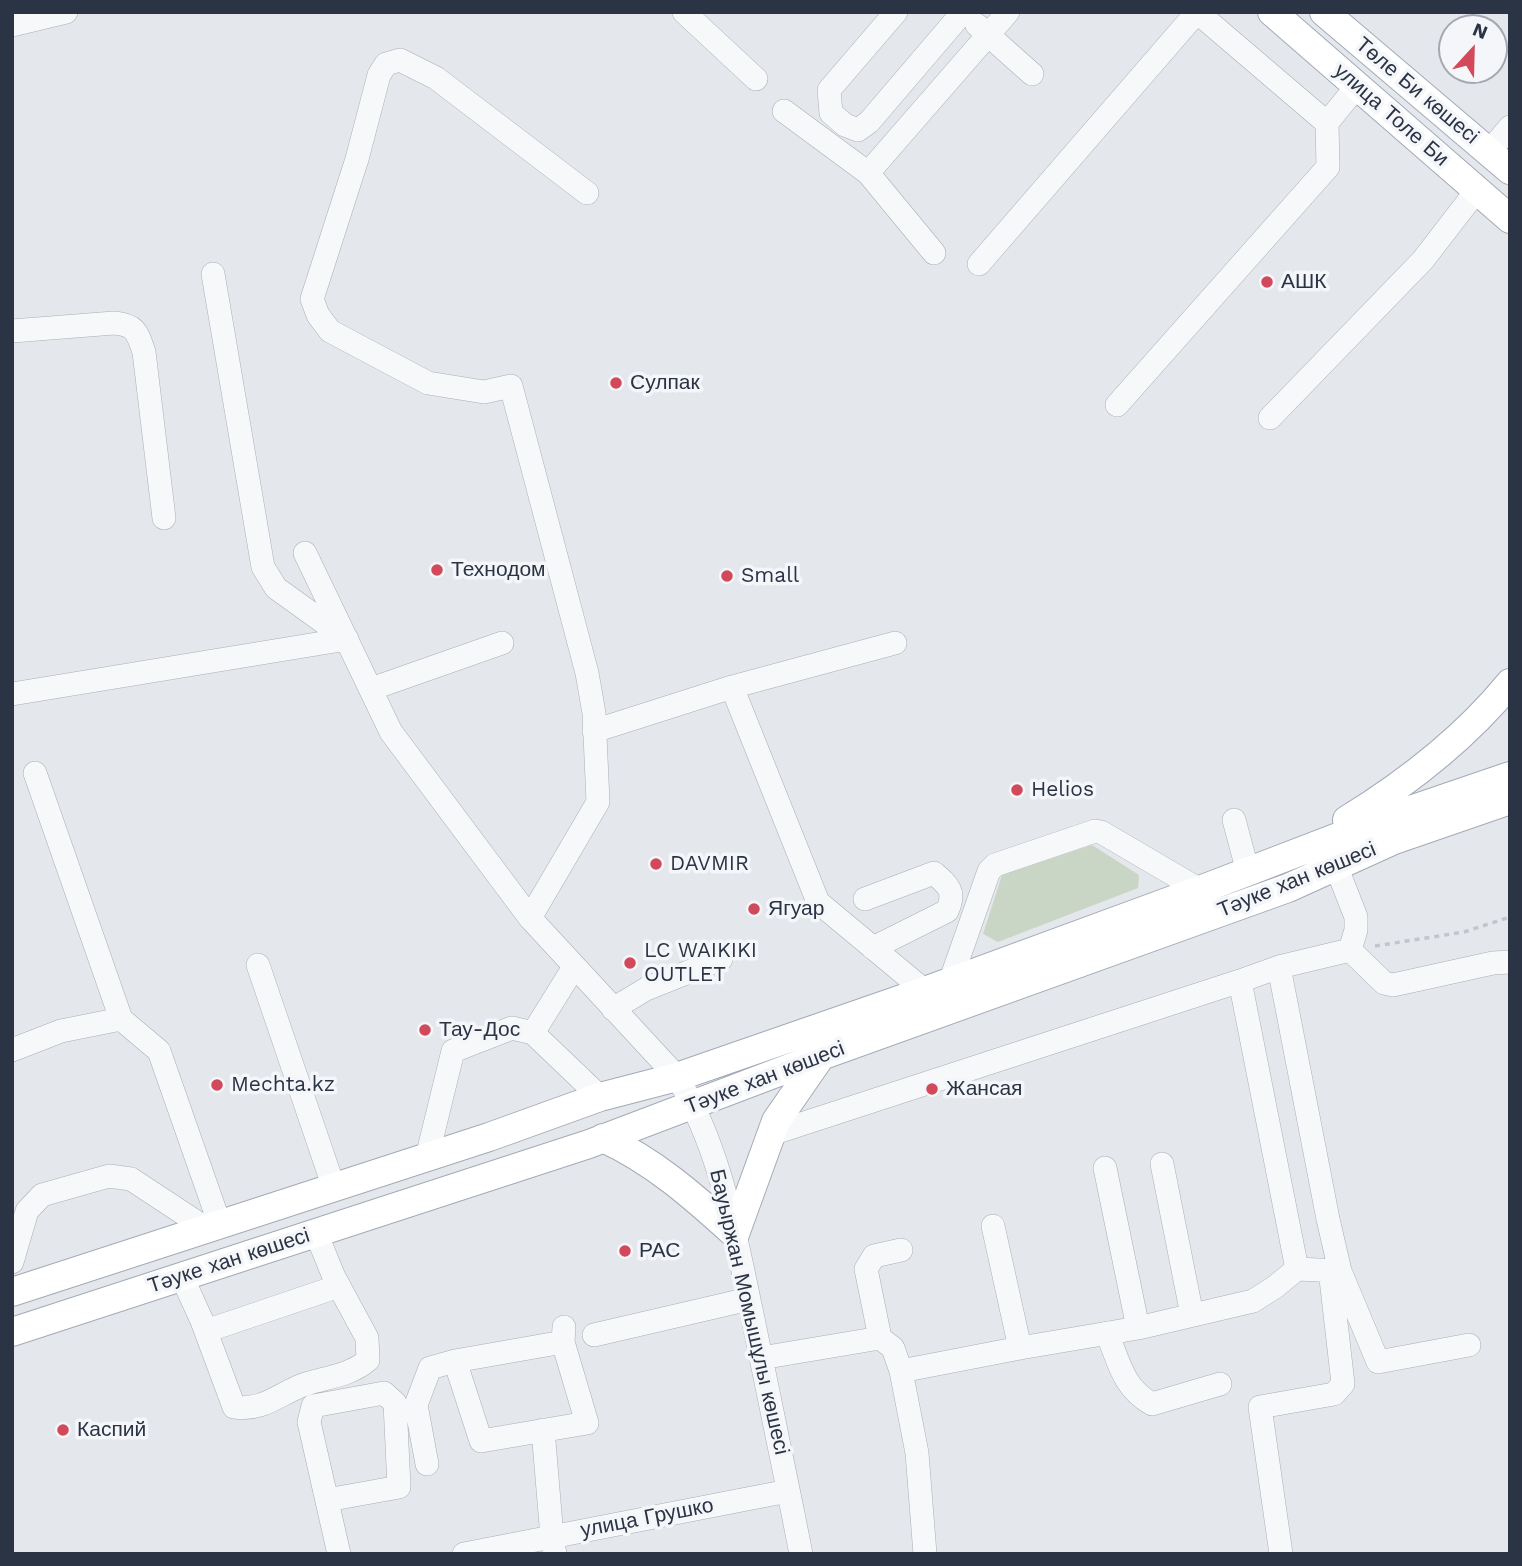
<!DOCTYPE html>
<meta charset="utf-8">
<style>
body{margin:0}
#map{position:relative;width:1522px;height:1566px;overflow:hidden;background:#e4e7ec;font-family:"Work Sans",sans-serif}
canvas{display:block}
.frame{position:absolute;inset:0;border:14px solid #2b3445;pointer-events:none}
.north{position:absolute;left:1438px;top:14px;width:70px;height:70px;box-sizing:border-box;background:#f4f6f9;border:2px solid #a4a8b1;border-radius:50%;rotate:22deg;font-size:19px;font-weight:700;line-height:28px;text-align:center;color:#2b3445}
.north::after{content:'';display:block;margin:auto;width:24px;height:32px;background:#d1495b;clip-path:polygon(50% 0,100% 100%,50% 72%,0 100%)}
</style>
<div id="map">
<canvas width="1522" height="1566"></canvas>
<div class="frame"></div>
<div class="north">N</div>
</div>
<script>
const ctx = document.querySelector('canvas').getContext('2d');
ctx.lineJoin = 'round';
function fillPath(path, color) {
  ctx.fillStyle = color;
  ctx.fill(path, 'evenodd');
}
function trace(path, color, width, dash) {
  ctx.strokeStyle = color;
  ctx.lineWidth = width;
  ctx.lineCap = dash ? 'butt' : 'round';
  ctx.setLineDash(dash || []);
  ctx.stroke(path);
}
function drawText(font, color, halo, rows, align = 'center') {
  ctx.font = font + ' "Work Sans",sans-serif';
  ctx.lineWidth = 7;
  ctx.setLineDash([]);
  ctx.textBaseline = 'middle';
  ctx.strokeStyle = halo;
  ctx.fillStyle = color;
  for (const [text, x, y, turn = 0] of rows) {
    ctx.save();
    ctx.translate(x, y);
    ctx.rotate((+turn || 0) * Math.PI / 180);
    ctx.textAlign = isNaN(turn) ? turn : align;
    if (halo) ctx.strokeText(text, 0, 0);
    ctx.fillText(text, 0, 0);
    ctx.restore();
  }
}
fillPath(new Path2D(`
 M1092 845 1139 875 1138 888 998 942 983 934 1002 875Z`), '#c9d6c5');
const minor = new Path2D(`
 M684 12 756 79
 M896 12 829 90 831 113 845 125 858 130 869 122 963 12
 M12 25 66 12
 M977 25 1032 74
 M784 111 868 173 934 253
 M1489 152 1510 127
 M868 173 1008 12
 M979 264 1197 12 1327 123
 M12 331 114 323C136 325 137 332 144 352L164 518
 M1117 405 1328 167 1327 123 1357 86
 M1270 418 1423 260 1477 190
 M305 553 391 732 530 918 677 1077C720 1147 734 1229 751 1309 768 1390 785 1472 801 1554
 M732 687 818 902 925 991
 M371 689 502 643
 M12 694 347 639 276 588 263 567 213 274
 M594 731 732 687 895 643
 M35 773 121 1019
 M1234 820 1248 872
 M865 899 934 873C949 886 956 892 947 911L873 948
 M530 918 598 802 594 713 587 673 511 386 484 392 428 383 330 331 318 315 312 299 357 159 379 75 386 64 400 60 436 78 587 193
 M1350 950 1384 983 1393 985 1493 963 1510 962
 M258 965 334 1188
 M1279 967 1328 1219 1340 1271 1378 1362 1469 1345
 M950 982 989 871 995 865 1095 831 1101 832 1200 890
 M613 1009 646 989 721 959
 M533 1033 574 967
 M12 1050 61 1031 121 1019 159 1051 220 1225
 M771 1134 1240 981
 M427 1157 453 1051 512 1028 533 1033 600 1097
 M1162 1164 1192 1315
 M1105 1168 1138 1328
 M993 1226 1020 1348
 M901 1250 874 1256 866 1269 880 1338 893 1348 901 1371 917 1453 925 1554
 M12 1262 27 1211 42 1195 109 1176 131 1179 207 1229
 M1297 1269 1240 981 1279 967 1350 950 1356 930V917L1336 866
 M182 1277 202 1321 234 1407C263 1412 281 1392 306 1384 328 1377 351 1375 368 1360L367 1338 334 1277 316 1233
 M206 1331 339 1286
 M1107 1333C1119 1362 1123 1388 1152 1404L1220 1384
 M594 1335 749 1299
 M761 1358 880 1338
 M455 1361 481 1441 587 1423 563 1342 564 1327
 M901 1371 1020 1348 1138 1328 1253 1301 1275 1287 1297 1269 1340 1271
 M543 1430 552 1537 555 1554
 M427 1464 416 1405 430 1368 455 1361 563 1342
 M327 1500 399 1487 395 1403 384 1393 313 1406 309 1422 339 1554
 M464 1554 788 1491
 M1281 1554 1260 1407 1334 1394 1343 1384 1330 1270`);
const major = new Path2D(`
 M1272 12 1510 219
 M1324 12 1510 170
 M1347 820C1407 783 1465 738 1510 683
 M603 1138C654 1161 694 1197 735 1234L776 1121 821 1056
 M12 1292 489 1137 600 1097 677 1077 925 991 1200 890 1390 817 1510 776
 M12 1332 589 1144 821 1056 1288 888 1394 840 1510 800`);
trace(minor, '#a9aeb7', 24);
trace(major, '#a3abb8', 30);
trace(new Path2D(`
 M1375 946 1464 932 1510 917`), '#c2c5cb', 3.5, [5, 5]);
trace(minor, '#f7f8fa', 23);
trace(major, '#fff', 28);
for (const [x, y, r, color] of [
 [1267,282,7,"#d1495b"],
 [616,383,7,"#d1495b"],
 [437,570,7,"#d1495b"],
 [727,576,7,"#d1495b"],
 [1017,790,7,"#d1495b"],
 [656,864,7,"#d1495b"],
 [754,909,7,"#d1495b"],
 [630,963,7,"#d1495b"],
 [425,1030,7,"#d1495b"],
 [217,1085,7,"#d1495b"],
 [932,1089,7,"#d1495b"],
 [625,1251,7,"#d1495b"],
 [63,1430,7,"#d1495b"]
]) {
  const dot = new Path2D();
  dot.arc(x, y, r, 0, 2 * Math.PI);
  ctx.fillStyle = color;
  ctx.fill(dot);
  trace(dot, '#f4f6f9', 2.5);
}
drawText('21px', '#2b3445', '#f4f6f9', [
 ["Төле Би көшесі",1417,91,40],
 ["улица Толе Би",1391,115,41],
 ["Тәуке хан көшесі",1297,880,-22],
 ["Тәуке хан көшесі",765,1078,-21],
 ["Тәуке хан көшесі",229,1261,-18],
 ["Бауыржан Момышұлы көшесі",749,1312,77],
 ["улица Грушко",647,1518,-11]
]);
drawText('21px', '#2b3445', '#f4f6f9', [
 ["АШК",1281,282],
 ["Сулпак",630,383],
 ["Технодом",451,570],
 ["Small",741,576],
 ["Helios",1031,790],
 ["DAVMIR",670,864],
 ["Ягуар",768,909],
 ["LC WAIKIKI",644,951],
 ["OUTLET",644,975],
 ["Тау-Дос",439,1030],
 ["Mechta.kz",231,1085],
 ["Жансая",946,1089],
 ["РАС",639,1251],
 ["Каспий",77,1430]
], 'left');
</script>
